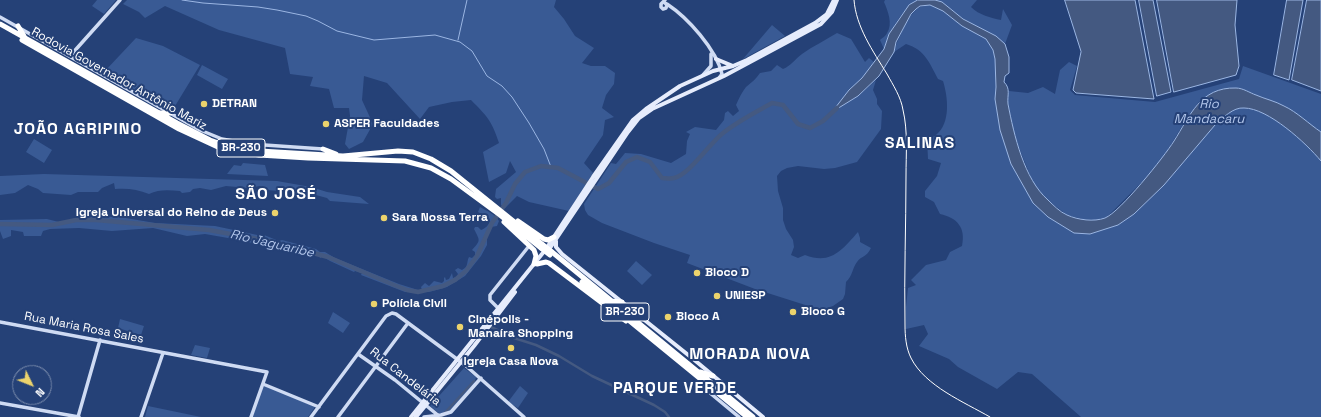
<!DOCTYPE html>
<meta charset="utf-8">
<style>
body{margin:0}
#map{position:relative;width:1321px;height:417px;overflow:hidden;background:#254177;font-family:"Space Grotesk",sans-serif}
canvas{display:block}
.north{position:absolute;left:12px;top:365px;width:40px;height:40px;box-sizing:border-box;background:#254177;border:1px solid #7c8dad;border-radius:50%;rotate:133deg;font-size:11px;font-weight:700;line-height:16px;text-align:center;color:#fff}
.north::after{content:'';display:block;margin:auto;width:14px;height:18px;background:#ecd36c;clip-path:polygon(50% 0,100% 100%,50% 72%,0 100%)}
</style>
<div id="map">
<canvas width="1321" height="417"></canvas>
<div class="north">N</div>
</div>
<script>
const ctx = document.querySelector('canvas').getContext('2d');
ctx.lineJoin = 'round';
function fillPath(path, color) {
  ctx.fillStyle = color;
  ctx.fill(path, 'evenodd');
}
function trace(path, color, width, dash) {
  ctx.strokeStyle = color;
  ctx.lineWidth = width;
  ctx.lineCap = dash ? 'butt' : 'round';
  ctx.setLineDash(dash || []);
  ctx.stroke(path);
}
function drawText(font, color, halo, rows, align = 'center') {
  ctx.font = font + ' "Space Grotesk",sans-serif';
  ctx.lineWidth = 4;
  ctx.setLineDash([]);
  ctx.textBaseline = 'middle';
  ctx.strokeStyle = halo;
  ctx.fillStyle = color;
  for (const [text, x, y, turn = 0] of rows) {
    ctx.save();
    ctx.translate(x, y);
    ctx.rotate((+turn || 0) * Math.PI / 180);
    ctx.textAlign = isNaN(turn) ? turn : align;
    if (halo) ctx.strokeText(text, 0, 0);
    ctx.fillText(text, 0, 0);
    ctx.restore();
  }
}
fillPath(new Path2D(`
 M97 0H116L104 14 92 6Z
 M127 0H556L554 7 564 19 575 36 594 48 582 63 591 66H605L615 73 614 84 606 95 602 108 614 117 605 120 603 135 584 163 593 173 569 211 529 202 517 196 505 208 501 205V198L497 199 495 197 496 189 516 172 510 161 506 173 489 182 483 152 499 143C492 121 487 116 471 100L452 102 429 107 420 119 387 83 364 76 362 100 373 124 363 142 349 149 345 144 350 116 349 108H334L329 89 310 86 313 77 290 74 285 48 219 30 165 6 145 18 139 12 123 4Z
 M885 0H918C901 10 890 31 884 49L880 40C882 38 886 36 887 33 893 24 888 11 884 2Z
 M935 0H977L971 7C979 15 991 18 1001 20L1003 9 1012 25 1005 44C992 33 976 27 962 18 953 12 945 4 935 0Z
 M930 5 943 11 962 26 986 39 990 44 993 50 995 59 996 87 995 99 1011 164 1033 203 1048 217 1074 233 1090 234 1118 225 1134 214 1164 185 1215 125C1223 118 1233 107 1244 108 1268 108 1306 143 1321 161V417H1081L1032 374 1018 372 997 389 958 367 949 359 919 346 928 334 924 325 906 329V307L908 288 916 285 911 280 926 265 946 260 950 252 962 246C966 227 957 218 940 214L934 202 925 197V191L937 176 941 163 928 159 927 139C930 138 934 137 936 135 951 123 948 97 943 81L938 79C929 62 925 50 906 44L894 52C896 43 909 13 918 8 921 6 926 6 930 5Z
 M772 25 785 36 743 59Z
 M837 33 851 39 865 62 869 58 874 62 862 78 849 90 833 111 858 96 876 80 873 90 877 99V104L882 111 881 129 857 162 835 168 824 169 798 166 787 168 781 171 777 176 778 191 783 208V220L786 229 793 240 794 247 791 255 798 258 805 255C831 265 842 250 858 232L860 238V242L871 248C866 258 862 255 857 262 852 269 853 275 846 282L845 294 843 299 833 306 821 310 755 289 687 263 690 255 654 243 602 223 588 215 585 210 584 204 611 163 616 164 625 153 641 154 671 163 686 154 687 141 690 134 686 132 695 127 716 130 724 120 725 113 728 111 733 116 739 111 736 105C739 98 742 92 746 87 752 82 756 79 760 73L771 71 777 65 783 69C791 66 795 59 802 54 813 46 826 40 837 33Z
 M136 38 163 46 200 65 172 111 104 72Z
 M1069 62 1077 66 1070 90 1075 95 1155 102 1239 79 1243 66 1321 94V132L1285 106 1238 88 1199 102 1187 118 1164 156 1143 181 1107 217 1096 220 1082 219 1067 215 1046 199 1034 185 1015 138 1007 98 1009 91 1028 93 1043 87 1055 94 1060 70Z
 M202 65 228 79 222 89 197 75Z
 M34 139 52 150 44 163 26 152Z
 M243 163 265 165 268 176 227 174 234 165 241 166Z
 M44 174 277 181 311 187 327 192 360 197 369 204 330 201 327 198 312 194 307 198 289 190 286 196 281 195 280 191 266 190 260 186 248 188 226 186 211 190 200 188 193 189 190 192 182 193 180 191C169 190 159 189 149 194 138 189 126 188 115 189L114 183 102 188 98 192H78L71 195 43 193 38 189 28 185 15 193 0 195V176Z
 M480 207C487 211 495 214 499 221L497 226 491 227 487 237V245L481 256 465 276 447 287 429 292H405L361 275 362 273 355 271 354 272 330 261 322 256 321 258 317 256 228 238 205 234 187 236 153 228 112 231 79 228 50 229 43 231 41 236H24L23 232 11 230V236L3 239 0 231V220L47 219 59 222 87 216 120 217 155 223 215 226 262 236 264 235 279 241 282 240 316 249 320 252H325L335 258 399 284 418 290H422L421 287 425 283 429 286 434 281 442 283 444 281V278L445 277 446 280 449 279 452 273 453 278 456 277 458 274 455 270 458 268 462 270C469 266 466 263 469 257L472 258 475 255V252L472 250C481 240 480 241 474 229L475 227H478L481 230C486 228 489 225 490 220L488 218 482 221 481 219 482 215 478 212Z
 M636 261 652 275 642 285 627 271Z
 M333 312 350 323 343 333 328 323Z
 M120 319 144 326 141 335 118 328Z
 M195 345 210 348 207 358 191 355Z
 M464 368 476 377 474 385 450 412 440 414 430 406Z
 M263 384 315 407 308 417H252Z
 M520 386 528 393 518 408 508 402Z
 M148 406 201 417H145Z`), '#395a94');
const water = new Path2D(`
 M918 0H935L942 2 963 19 996 36 1005 44 1009 57V73L1005 76 1004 82C1011 89 1007 95 1008 104 1014 135 1024 179 1048 200 1053 205 1060 212 1067 215 1078 220 1094 222 1105 218 1120 212 1164 157 1174 141 1190 116 1200 87 1236 88 1243 88 1250 93 1256 95 1265 99 1275 101 1284 106 1297 112 1309 124 1321 132V161C1306 143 1268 108 1244 108 1233 107 1223 118 1215 125L1164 185 1134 214 1118 225 1090 234 1074 233 1048 217 1033 203 1011 164 1000 130 995 99 996 87 995 59 993 50 986 39 962 26 943 11 930 5 920 6 916 9 911 14 896 42 894 52 879 76 858 96 832 112 849 90 862 78 884 49 889 34 909 5Z
 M1065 0H1135L1154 99 1076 93 1073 90 1081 52Z
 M1139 0H1153L1171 92 1157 96Z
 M1157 0H1237L1235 25 1239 66 1236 75 1174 92Z
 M1287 0H1303L1289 80 1274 75Z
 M1307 0H1321V91L1292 80Z`);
fillPath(water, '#445981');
trace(water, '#9bb6e3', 1);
trace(new Path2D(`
 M182 0 203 3 258 7 277 10 306 16 318 21 337 31 374 40 435 35 460 42 472 51 487 76 502 86 512 97 529 123 544 149 551 167
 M458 40 467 0`), '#9bb6e3', 1);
trace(new Path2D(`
 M491 327 514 338 536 345 559 356 592 376 654 405 665 412 669 417
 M441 417 474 381`), '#445981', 2.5);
trace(new Path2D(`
 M0 224 52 225 76 220H96L209 230 268 241 328 257 394 285 407 290 418 292 443 286 455 280 466 271 477 256 492 223 506 203 515 184 525 172 541 166 558 168 598 189 609 183 626 162 637 157 650 162 662 178C665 178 670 179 674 178 689 175 709 144 723 133 738 121 756 112 772 103L783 105 798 124 810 128 823 121 837 108`), '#445981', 4.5);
trace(new Path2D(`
 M664 2 667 5 666 8 663 9 661 7V4L665 0
 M667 4C688 18 716 49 722 74L719 78
 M0 17 200 130 222 139 250 144 323 149
 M70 56 120 0
 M703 75 711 66V54
 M498 308 490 300V295L529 246
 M0 322 267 372 251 417
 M358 354 395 380 439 416
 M700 381 710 393 739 417
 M263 384 319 407
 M0 403 79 417
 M78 417 100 340
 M141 417 163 353
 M311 417 386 316 392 313 396 314 465 365 524 417
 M338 417 408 323
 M424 417 441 415 451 412 481 378`), '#cfdbf3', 3.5);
trace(new Path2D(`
 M716 59 733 66
 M556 241V247L562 254 692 358 763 417
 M548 251 628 132 639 118 652 109 724 76 821 24 832 12 837 0
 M411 417 546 249 593 177 633 120 646 109 680 86 713 71 733 66 747 60 815 23 827 14 834 0
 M416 417 474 346 515 292`), '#e6ecfc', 4);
trace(new Path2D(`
 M0 24 177 123 210 140 221 144 260 151 343 156 398 151 413 152 431 159 451 171 543 245
 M18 26 24 36
 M22 40 179 129 220 148 259 155 308 158 405 161 431 168 451 179 500 215 541 248
 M160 113H170
 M323 149 336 154
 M518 221 544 239 548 240 554 237
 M504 222 534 250 536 256 534 264
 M552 252 753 417
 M537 264 546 262 549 263 626 321
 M582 282 747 417
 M611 301 622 302
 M700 372 713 376`), '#fff', 5);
trace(new Path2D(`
 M854 0C856 27 873 51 887 74 893 85 901 97 903 110 908 131 906 154 906 176 906 226 904 275 905 325 905 336 906 348 911 358 925 386 964 402 990 417`), '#fff', 1);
trace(new Path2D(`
 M543 245 552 252
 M541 248 550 255`), '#fff', 5);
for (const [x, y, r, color] of [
 [204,104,4,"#ecd36c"],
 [326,124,4,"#ecd36c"],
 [275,213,4,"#ecd36c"],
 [384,218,4,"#ecd36c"],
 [697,273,4,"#ecd36c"],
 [717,296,4,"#ecd36c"],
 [374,304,4,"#ecd36c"],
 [793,312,4,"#ecd36c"],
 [668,317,4,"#ecd36c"],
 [460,327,4,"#ecd36c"],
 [511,348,4,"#ecd36c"]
]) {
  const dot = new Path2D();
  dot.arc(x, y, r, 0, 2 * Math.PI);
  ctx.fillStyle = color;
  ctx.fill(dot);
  trace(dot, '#254177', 1.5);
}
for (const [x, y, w] of [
 [241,148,48],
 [625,312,48]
]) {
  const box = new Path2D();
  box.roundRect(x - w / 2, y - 9, w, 18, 3);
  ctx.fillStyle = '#254177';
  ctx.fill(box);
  trace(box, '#fff', 1);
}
drawText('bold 11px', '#fff', null, [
 ["BR-230",241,148],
 ["BR-230",625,312]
]);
drawText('12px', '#fff', '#254177', [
 ["Rodovia Governador Antônio Mariz",119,79,29],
 ["Rua Maria Rosa Sales",84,328,11],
 ["Rua Candelária",405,377,38]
]);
drawText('bold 12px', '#fff', '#254177', [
 ["DETRAN",212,104],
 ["ASPER Faculdades",334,124],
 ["Igreja Universal do Reino de Deus",267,213,"right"],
 ["Sara Nossa Terra",392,218],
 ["Bloco D",705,273],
 ["UNIESP",725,296],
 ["Polícia Civil",382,304],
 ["Bloco G",801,312],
 ["Bloco A",676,317],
 ["Cinépolis -",468,320],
 ["Manaíra Shopping",468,334],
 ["Igreja Casa Nova",511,362,"center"]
], 'left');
drawText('italic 13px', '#b2c6eb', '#254177', [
 ["Rio",1209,104],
 ["Mandacaru",1209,119],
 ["Rio Jaguaribe",272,244,13]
]);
ctx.letterSpacing = '1px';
drawText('bold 16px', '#fff', '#254177', [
 ["JOÃO AGRIPINO",78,130],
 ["SALINAS",920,144],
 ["SÃO JOSÉ",276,195],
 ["MORADA NOVA",750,355],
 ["PARQUE VERDE",675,389]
]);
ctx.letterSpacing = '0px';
</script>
